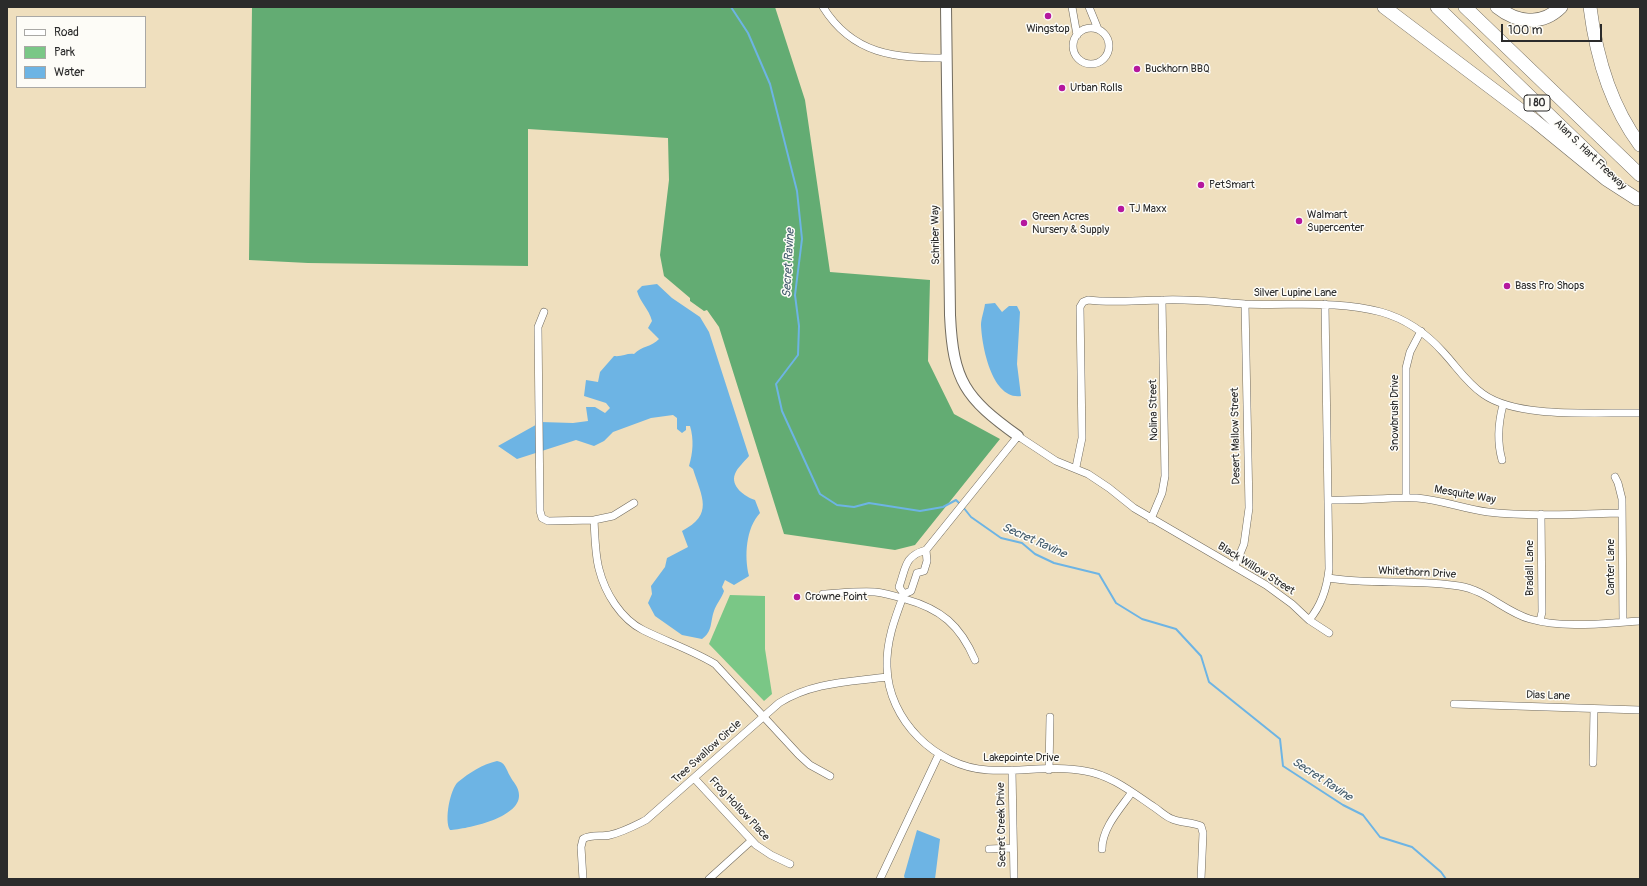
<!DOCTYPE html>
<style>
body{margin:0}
#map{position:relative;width:1647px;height:886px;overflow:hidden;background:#efdfbe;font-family:Pangolin,sans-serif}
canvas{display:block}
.frame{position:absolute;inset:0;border:8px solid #2b2b2b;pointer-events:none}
.legend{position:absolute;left:16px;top:16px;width:130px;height:72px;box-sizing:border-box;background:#fdfcf7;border:1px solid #a9a8a5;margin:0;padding:5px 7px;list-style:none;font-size:12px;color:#2b2b2b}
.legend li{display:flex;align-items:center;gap:8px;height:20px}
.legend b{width:20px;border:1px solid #a9a8a5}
.scale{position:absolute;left:1501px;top:24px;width:101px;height:18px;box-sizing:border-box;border:2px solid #2b2b2b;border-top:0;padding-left:5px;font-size:12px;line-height:14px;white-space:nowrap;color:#2b2b2b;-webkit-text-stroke:3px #fdfcf7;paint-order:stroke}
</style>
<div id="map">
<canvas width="1647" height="886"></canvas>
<div class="frame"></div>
<ul class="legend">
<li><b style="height:5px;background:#fff"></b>Road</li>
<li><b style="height:11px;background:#7ac786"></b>Park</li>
<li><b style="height:11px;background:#6db4e4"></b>Water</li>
</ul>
<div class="scale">100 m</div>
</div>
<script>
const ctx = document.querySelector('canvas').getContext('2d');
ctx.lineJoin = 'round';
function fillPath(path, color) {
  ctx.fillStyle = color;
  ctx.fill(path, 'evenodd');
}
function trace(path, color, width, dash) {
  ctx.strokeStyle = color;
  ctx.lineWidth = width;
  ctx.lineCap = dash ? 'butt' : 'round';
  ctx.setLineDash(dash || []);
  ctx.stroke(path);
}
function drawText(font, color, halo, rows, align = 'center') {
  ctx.font = font + ' Pangolin,sans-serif';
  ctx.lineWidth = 3;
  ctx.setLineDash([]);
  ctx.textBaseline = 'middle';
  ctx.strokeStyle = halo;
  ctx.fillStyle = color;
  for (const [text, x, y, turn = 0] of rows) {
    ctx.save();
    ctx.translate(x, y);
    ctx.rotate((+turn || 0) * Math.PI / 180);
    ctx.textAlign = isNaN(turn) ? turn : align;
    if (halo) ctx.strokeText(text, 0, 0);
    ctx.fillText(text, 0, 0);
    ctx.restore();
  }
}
fillPath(new Path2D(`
 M730 595 765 596V649L772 694 764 701 709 644Z`), '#7ac786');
fillPath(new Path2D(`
 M252 7H775L805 100 830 272 930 280 928 361 954 414 1000 439 915 545 895 550 784 534 719 327 707 310 704 311 690 301V298L664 276 660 255 669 180 668 138 528 129V266L308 263 249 260Z`), '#63ac73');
fillPath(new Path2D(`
 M657 284 672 298 700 317 709 332 749 456C745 461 737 468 735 474 730 486 745 497 755 500L760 513C746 528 744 556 749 576L734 585 725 580 722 587 724 591C722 598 716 604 714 611 710 622 713 631 702 639L682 635 655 616 648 603 652 594 651 586 665 567 667 558 688 547 682 531C714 514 702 498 693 469L689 466C693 453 694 439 690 426H686V430L682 433 677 429V418L673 415 651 418 613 432 604 441 594 446 576 440 517 459 498 446 541 422 573 423 588 421 586 407H595L605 413 610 408 606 403 584 396 586 380 598 382 600 372 614 356C622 357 627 353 634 354 641 346 652 347 659 339L648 328 652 321C649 309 640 302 637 291L642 286Z
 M995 303 1002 312 1009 306H1017L1020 312 1017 364 1021 396C992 400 982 347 981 325 981 319 984 311 985 304Z
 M497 761C505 762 506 769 510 776 513 782 519 787 519 795 520 818 467 829 450 830 444 821 450 789 458 782 469 773 483 764 497 761Z
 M917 830 940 839 935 879H905L904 876Z`), '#6db4e4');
trace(new Path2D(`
 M731 7 748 33 770 84 797 191 802 239 795 295 799 326 798 355 776 384 782 411 820 494 837 505 854 507 869 503 920 511 943 507 956 500 960 504
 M963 507 971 517 1001 538 1022 543 1035 554 1054 563 1099 574 1116 603 1142 619 1176 629 1201 656 1209 682 1280 739 1283 766 1343 805 1363 815 1380 837 1412 847 1441 872 1446 879`), '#6db4e4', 2);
const street = new Path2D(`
 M823 7C853 55 895 58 946 58
 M1072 7 1077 35
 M1089 7 1098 29
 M1073 46a18 18 0 1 1 36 0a18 18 0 1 1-36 0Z
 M544 312 538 327 540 511 542 518 548 521 594 520 613 516 634 503
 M1502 460C1497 442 1498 424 1503 405
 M1076 467 1082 438 1080 307 1083 302 1088 300C1112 303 1139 300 1164 300 1191 299 1218 302 1245 304 1291 306 1336 300 1381 312 1406 319 1426 333 1443 352 1457 367 1466 382 1483 394 1518 419 1596 412 1640 413
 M1615 477 1618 483 1622 499 1623 622
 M1406 498V368L1410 352 1421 331
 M1329 500C1358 501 1387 497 1417 498 1442 500 1464 509 1488 512 1532 517 1577 514 1621 513
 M1151 519 1162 493 1165 476 1162 300
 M594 520C595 536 595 554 599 569 605 593 621 619 643 630 667 642 692 650 715 664L799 755 810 765 830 776
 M1235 566 1244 544 1249 508 1245 304
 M917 573 911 591 904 594C895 618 886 641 887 667 888 720 936 767 988 770 1020 772 1054 765 1085 771 1111 775 1133 793 1154 807 1160 811 1166 817 1172 819 1181 823 1191 822 1201 826L1203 833 1201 879
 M917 573 924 571 927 561 926 550
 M1328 578C1371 585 1416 579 1459 586 1486 590 1505 612 1530 619 1565 629 1605 623 1640 621
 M823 594C840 593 858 591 875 592 885 593 895 596 905 599 941 609 960 625 975 660
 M904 594 899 587C906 568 904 556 926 550L1018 436 1056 461 1088 474 1109 488 1134 508 1266 585 1292 604 1309 620C1321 606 1327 588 1329 569L1325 304
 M1309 620 1329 633
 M1540 621 1542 612 1541 514
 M1454 704 1640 710
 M1593 763 1594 709
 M1012 770 1014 879
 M1049 770 1050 717
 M694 778 756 845 771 855 790 864
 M989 849 1013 848
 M1102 849C1102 828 1120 809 1132 792
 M583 879 581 847 583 839C591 834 601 837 610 835 623 832 634 826 646 820L779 703C812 682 850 682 887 677
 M709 879 751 841
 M880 879 939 754`);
const secondary = new Path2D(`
 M946 7 950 315C953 381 965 398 1018 436`);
const highway = new Path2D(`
 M1384 7 1535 121 1606 179 1637 199
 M1437 7 1600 164
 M1465 7 1640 175
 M1497 7C1517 23 1542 26 1561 7
 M1590 7C1596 55 1610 105 1640 145`);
trace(street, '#706a5e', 8);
trace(secondary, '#706a5e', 12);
trace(highway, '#706a5e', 14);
trace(street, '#fff', 7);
trace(secondary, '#fff', 10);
trace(highway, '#fff', 13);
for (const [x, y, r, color] of [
 [1048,16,4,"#b5179e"],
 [1137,69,4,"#b5179e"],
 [1062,88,4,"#b5179e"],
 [1201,185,4,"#b5179e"],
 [1121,209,4,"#b5179e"],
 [1299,221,4,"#b5179e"],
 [1024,223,4,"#b5179e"],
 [1507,286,4,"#b5179e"],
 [797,597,4,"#b5179e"]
]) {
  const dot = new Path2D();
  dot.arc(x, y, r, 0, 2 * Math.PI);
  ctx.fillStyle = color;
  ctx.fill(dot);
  trace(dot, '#fdfcf7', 1.5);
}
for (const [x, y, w] of [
 [1537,103,26]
]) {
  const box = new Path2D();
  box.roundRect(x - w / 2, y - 8, w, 16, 3);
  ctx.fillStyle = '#fdfcf7';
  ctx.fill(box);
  trace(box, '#2b2b2b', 1);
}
drawText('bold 10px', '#2b2b2b', null, [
 ["I 80",1537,103]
]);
drawText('11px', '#2b2b2b', '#fdfcf7', [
 ["Wingstop",1048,29,"center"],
 ["Buckhorn BBQ",1145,69],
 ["Urban Rolls",1070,88],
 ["PetSmart",1209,185],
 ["TJ Maxx",1129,209],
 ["Walmart",1307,215],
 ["Supercenter",1307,228],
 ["Green Acres",1032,217],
 ["Nursery & Supply",1032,230],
 ["Bass Pro Shops",1515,286],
 ["Crowne Point",805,597]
], 'left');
drawText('11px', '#2b2b2b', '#fdfcf7', [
 ["Alan S. Hart Freeway",1590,155,44],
 ["Schriber Way",936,235,-91],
 ["Silver Lupine Lane",1295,293],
 ["Nolina Street",1154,410,-91],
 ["Snowbrush Drive",1395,413,-90],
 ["Desert Mallow Street",1236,436,-91],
 ["Mesquite Way",1465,495,10],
 ["Canter Lane",1611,567,-90],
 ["Bradall Lane",1530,568,-90],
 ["Black Willow Street",1256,569,32],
 ["Whitethorn Drive",1417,573,3],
 ["Dias Lane",1548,696,2],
 ["Tree Swallow Circle",707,752,-42],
 ["Lakepointe Drive",1021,758],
 ["Frog Hollow Place",739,809,47],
 ["Secret Creek Drive",1002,825,-91]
]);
drawText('italic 12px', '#425b6c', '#fdfcf7', [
 ["Secret Ravine",789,263,-87],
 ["Secret Ravine",1034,541,24],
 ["Secret Ravine",1322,780,33]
]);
</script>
